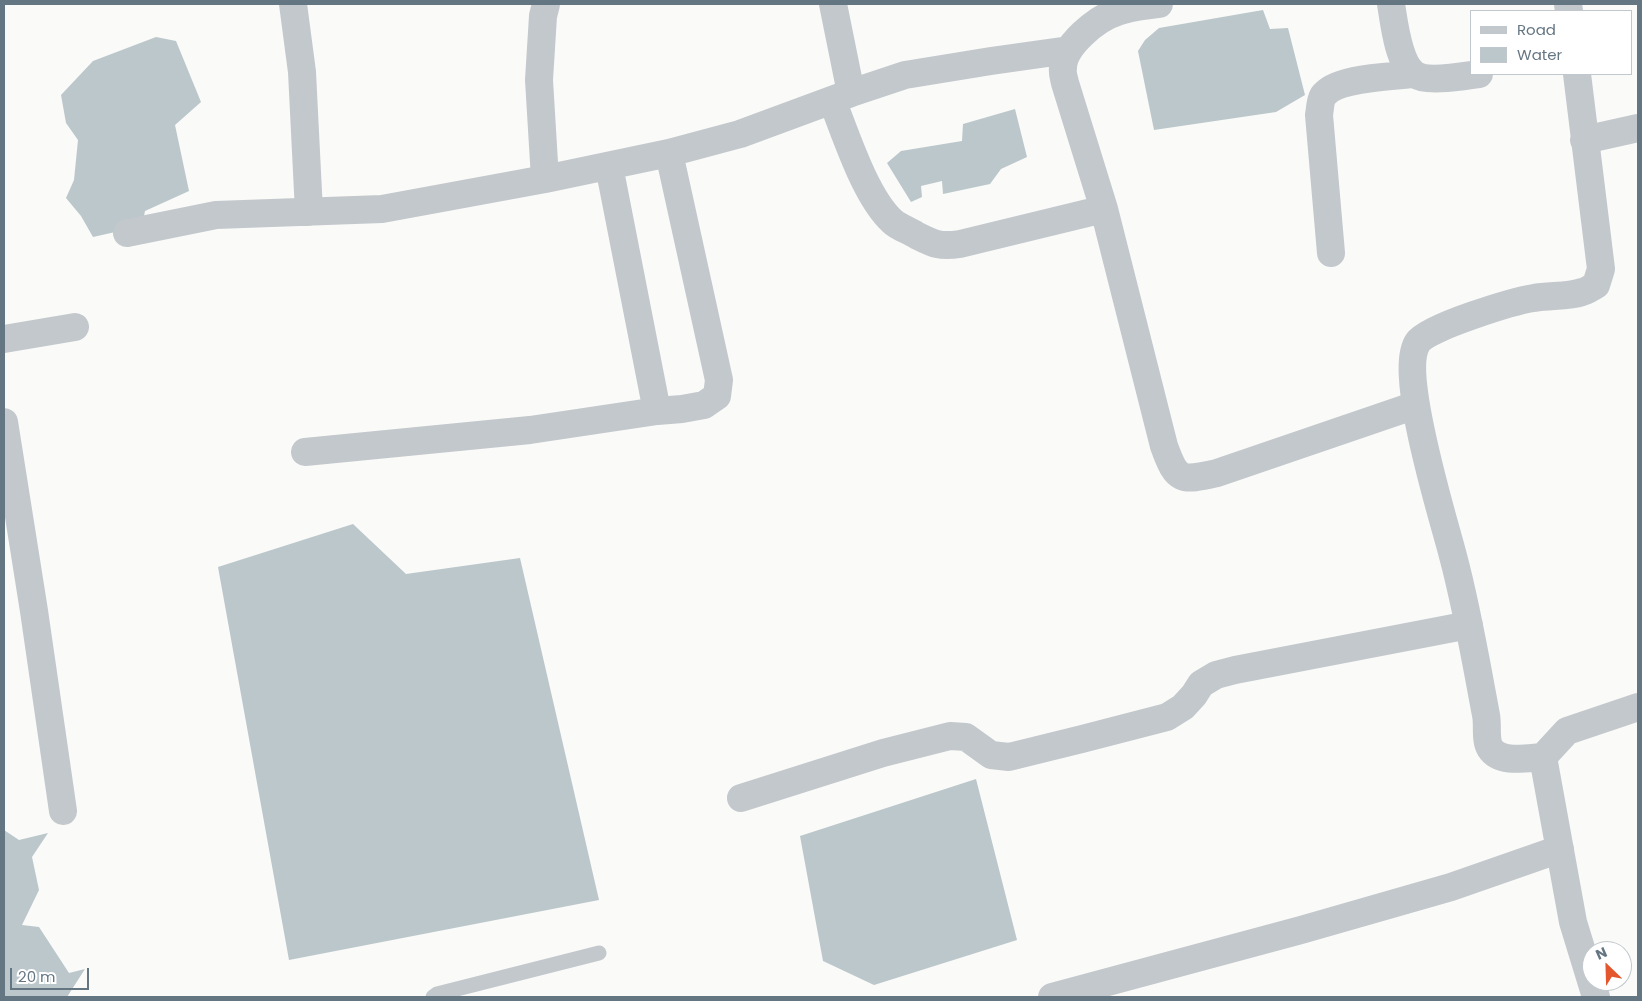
<!DOCTYPE html>
<style>
body{margin:0}
#map{position:relative;width:1642px;height:1001px;overflow:hidden;background:#fafaf8;font-family:Poppins,sans-serif}
canvas{display:block}
.frame{position:absolute;inset:0;border:5px solid #657683;pointer-events:none}
.legend{position:absolute;left:1470px;top:10px;width:162px;height:65px;box-sizing:border-box;background:#fff;border:1px solid #c1c8cd;margin:0;padding:6px 9px;list-style:none;font-size:15px;color:#657683}
.legend li{display:flex;align-items:center;gap:10px;height:25px}
.legend b{width:25px;border:1px solid #c1c8cd}
.north{position:absolute;left:1582px;top:941px;width:50px;height:50px;box-sizing:border-box;background:#fff;border:1px solid #c1c8cd;border-radius:50%;rotate:336deg;font-size:14px;font-weight:700;line-height:20px;text-align:center;color:#657683}
.north::after{content:'';display:block;margin:auto;width:18px;height:22px;background:#e4572e;clip-path:polygon(50% 0,100% 100%,50% 72%,0 100%)}
.scale{position:absolute;left:10px;top:968px;width:79px;height:22px;box-sizing:border-box;border:2px solid #657683;border-top:0;padding-left:6px;font-size:15px;line-height:18px;white-space:nowrap;color:#657683;-webkit-text-stroke:4px #fff;paint-order:stroke}
</style>
<div id="map">
<canvas width="1642" height="1001"></canvas>
<div class="frame"></div>
<ul class="legend">
<li><b style="height:6px;background:#c3c8cc"></b>Road</li>
<li><b style="height:14px;background:#bbc7cb"></b>Water</li>
</ul>
<div class="north">N</div>
<div class="scale">20 m</div>
</div>
<script>
const ctx = document.querySelector('canvas').getContext('2d');
ctx.lineJoin = 'round';
function fillPath(path, color) {
  ctx.fillStyle = color;
  ctx.fill(path, 'evenodd');
}
function trace(path, color, width, dash) {
  ctx.strokeStyle = color;
  ctx.lineWidth = width;
  ctx.lineCap = dash ? 'butt' : 'round';
  ctx.setLineDash(dash || []);
  ctx.stroke(path);
}
fillPath(new Path2D(`
 M1263 10 1270 29 1288 28 1305 95 1276 112 1154 130 1138 51 1145 40 1159 28Z
 M156 37 176 41 201 102 175 125 189 191 145 211 142 226 93 237 81 216 66 198 74 180 78 140 66 123 61 95 93 61Z
 M1015 109 1027 157 1001 169 990 184 943 194 942 181 921 186 922 197 911 202 887 163 901 151 962 141 963 124Z
 M353 524 406 574 520 558 599 900 289 960 218 567Z
 M976 779 1017 940 874 985 823 961 800 836Z
 M4 830 19 840 48 833 32 857 39 890 22 925 39 927 69 973 85 969 67 997H4Z`), '#bbc7cb');
trace(new Path2D(`
 M433 997 437 994 599 953`), '#c3c8cc', 15);
trace(new Path2D(`
 M293 4 302 72 309 212
 M833 4 851 93
 M1159 4C1145 6 1130 7 1117 12 1097 18 1063 46 1063 68 1062 73 1064 78 1065 83L1104 209 1164 446C1177 482 1181 481 1217 473L1416 405
 M1391 4C1394 22 1398 62 1414 74 1426 83 1464 76 1479 74
 M1568 4 1569 11
 M1577 74 1601 269 1596 285C1592 287 1587 291 1582 292 1568 297 1549 295 1534 298 1514 301 1428 327 1418 342 1397 372 1443 517 1453 556 1467 608 1476 662 1486 715 1488 724 1485 740 1490 748 1500 764 1527 758 1543 757L1567 731 1638 707
 M832 100C846 135 865 196 892 221 898 227 908 230 916 235 934 244 939 247 960 244L1104 209
 M1584 140 1638 128
 M609 166 657 411
 M545 179 539 80 543 16 546 4
 M127 233 216 215 382 209 545 179 669 153 740 134 851 93 905 75 991 61 1069 50
 M1331 253 1319 115C1320 110 1320 101 1323 96 1336 77 1392 77 1414 74
 M4 339 75 327
 M4 422 34 611 63 811
 M305 452 530 430 657 411 682 409 704 405 717 396 719 380 669 153
 M1543 757 1573 922 1596 997
 M741 798 883 753 950 736 966 737 991 755 1009 757 1082 739 1167 717 1183 707 1194 695 1201 684 1216 675 1235 670 1469 625
 M1052 997 1301 930 1451 887 1560 849`), '#c3c8cc', 28);
</script>
